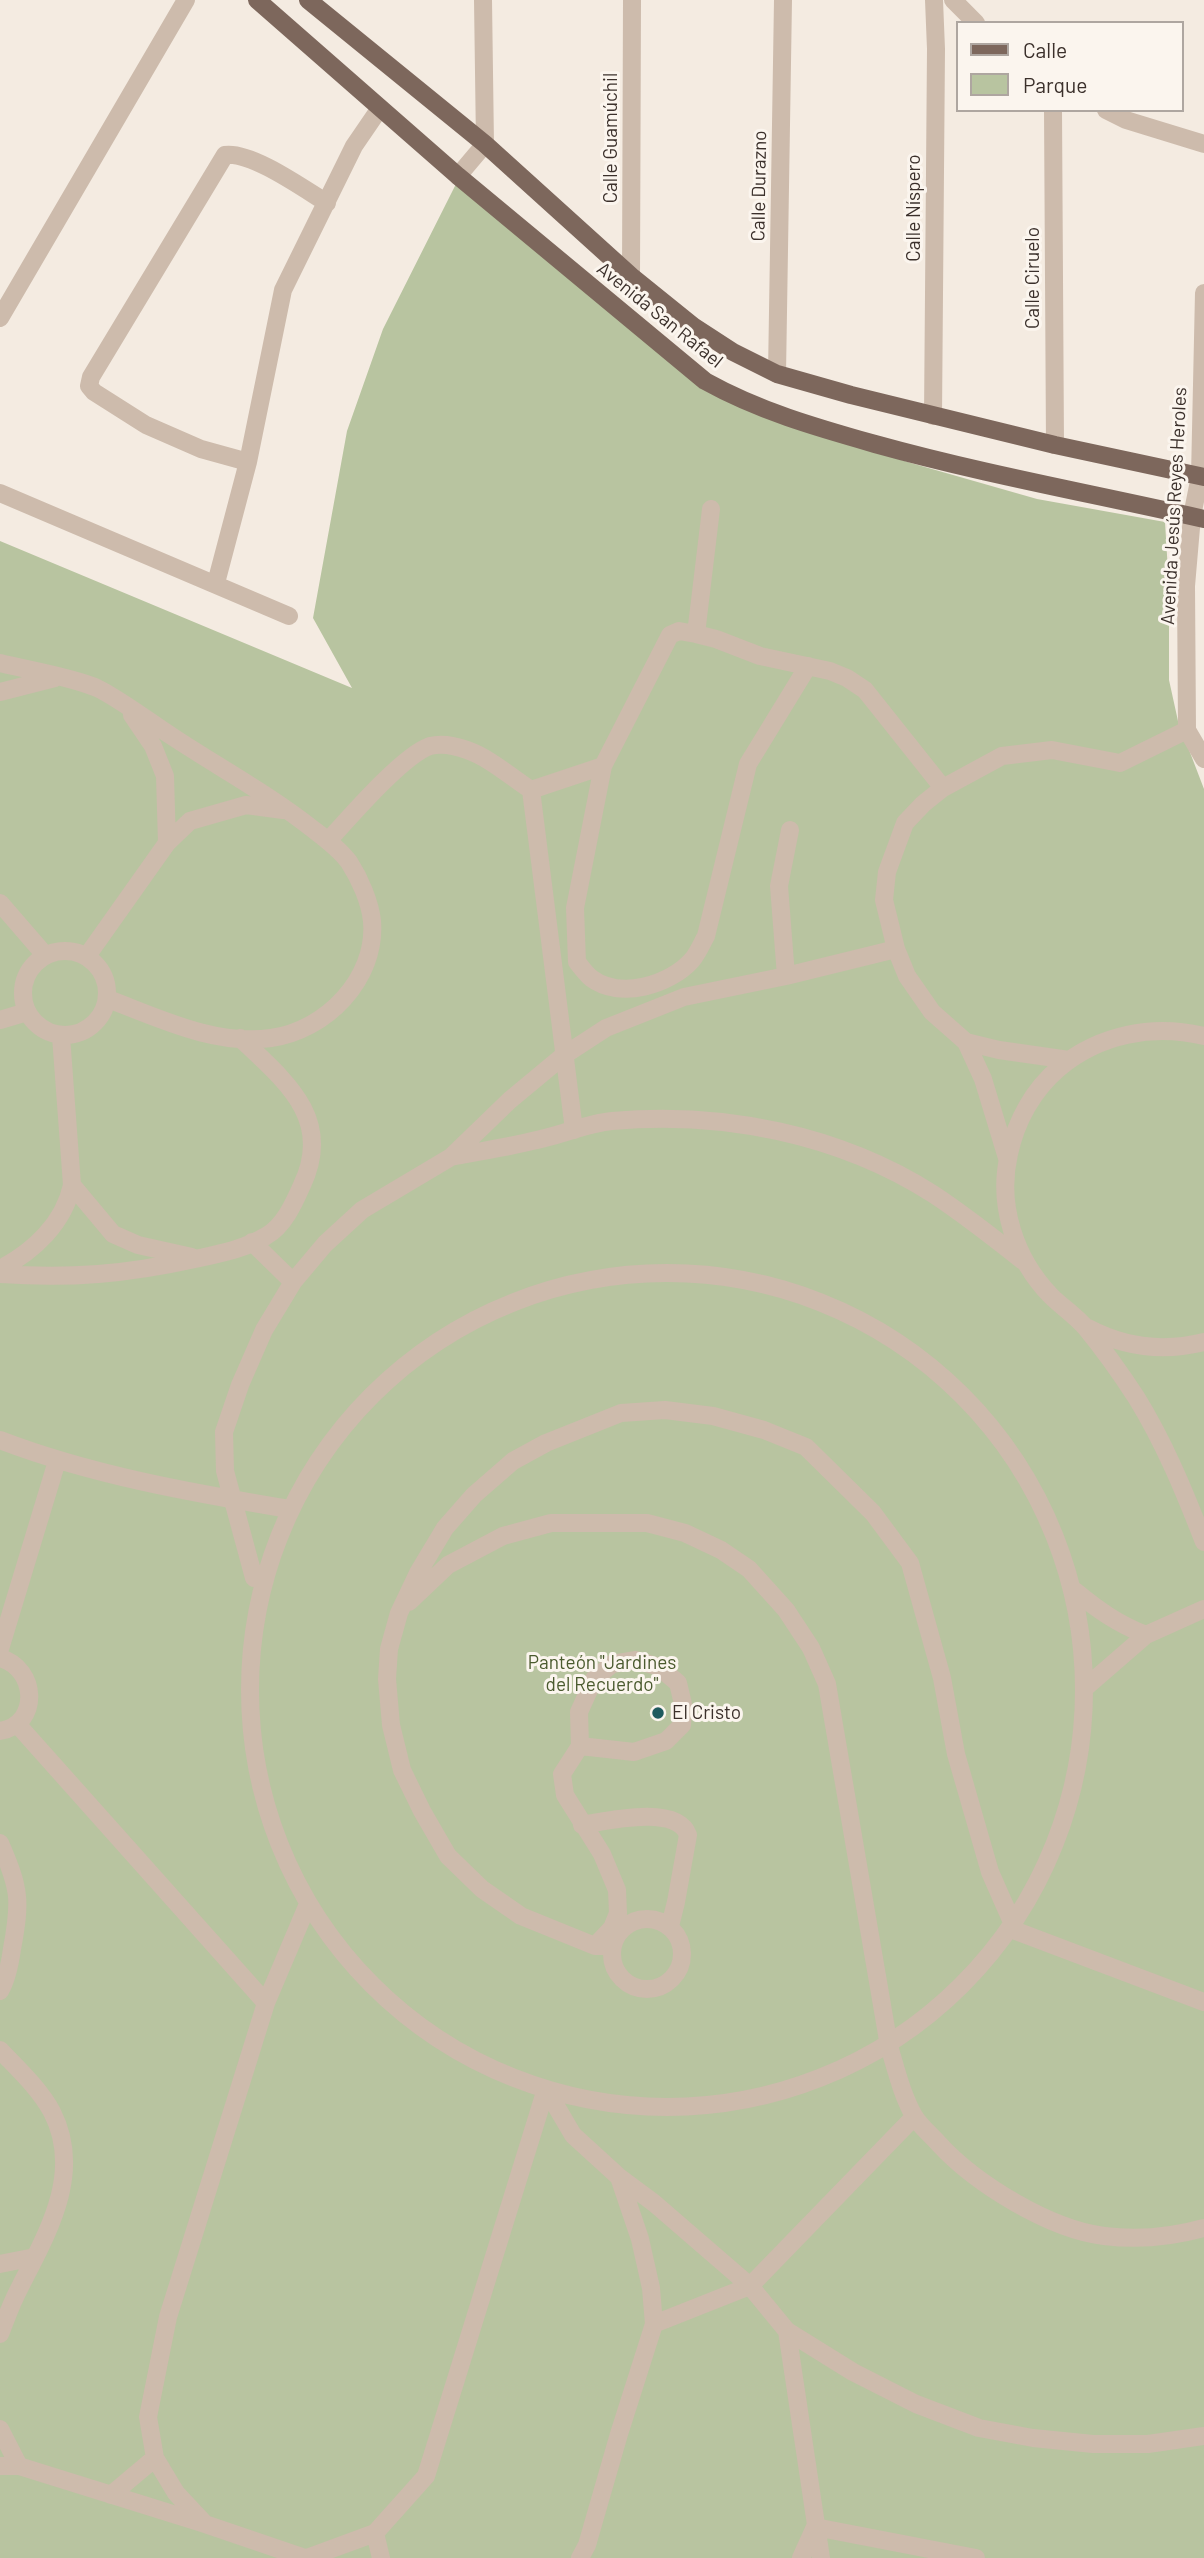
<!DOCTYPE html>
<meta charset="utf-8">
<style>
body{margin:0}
#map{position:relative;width:1204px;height:2558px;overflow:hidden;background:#f4ebe1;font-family:Barlow,sans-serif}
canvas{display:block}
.legend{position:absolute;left:956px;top:21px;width:228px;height:91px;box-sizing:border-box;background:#fbf5ee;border:2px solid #aea6a0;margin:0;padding:9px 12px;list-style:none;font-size:21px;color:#3b302b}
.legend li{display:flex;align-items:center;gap:14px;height:35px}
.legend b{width:35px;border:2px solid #aea6a0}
</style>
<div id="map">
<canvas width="1204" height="2558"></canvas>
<ul class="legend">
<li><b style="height:9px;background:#7d675c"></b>Calle</li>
<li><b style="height:19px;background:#b8c4a0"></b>Parque</li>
</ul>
</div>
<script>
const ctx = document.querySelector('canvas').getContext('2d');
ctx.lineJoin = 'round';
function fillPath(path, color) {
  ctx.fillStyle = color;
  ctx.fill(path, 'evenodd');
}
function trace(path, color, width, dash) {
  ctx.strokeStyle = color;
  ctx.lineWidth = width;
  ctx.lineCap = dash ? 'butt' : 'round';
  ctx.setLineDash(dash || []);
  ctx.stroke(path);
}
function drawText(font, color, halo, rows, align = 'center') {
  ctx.font = font + ' Barlow,sans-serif';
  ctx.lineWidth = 6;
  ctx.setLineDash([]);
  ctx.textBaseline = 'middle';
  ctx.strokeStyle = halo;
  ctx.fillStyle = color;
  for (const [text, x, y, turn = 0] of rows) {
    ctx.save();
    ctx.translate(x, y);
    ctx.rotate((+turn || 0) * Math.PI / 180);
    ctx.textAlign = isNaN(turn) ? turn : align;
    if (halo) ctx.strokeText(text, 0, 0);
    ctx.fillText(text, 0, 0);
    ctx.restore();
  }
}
fillPath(new Path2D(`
 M456 184 769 418 911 463 1037 499 1165 522 1169 588V680L1178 721 1204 789V2558H0V541L352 688 313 618 347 431 383 329Z`), '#b8c4a0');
trace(new Path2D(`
 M953 0 976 23
 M1053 110 1055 445
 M1106 110 1126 120 1204 144
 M458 176 485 144 483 0
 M631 276 632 0
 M1204 293 1200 476 1192 516 1186 586 1187 730 1204 759
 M0 318 186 0
 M777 374 783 0
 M933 416 936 49 934 0
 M248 462 201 449 146 425 94 392 89 386 91 377 225 155C251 151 304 189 327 203
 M0 493 289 616
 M216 583 248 462 283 290 354 146 380 108
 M696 634 711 509
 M0 663C28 670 72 677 97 688 120 699 151 723 173 737 220 768 270 795 314 830 326 839 340 850 349 862 360 879 370 902 372 921 377 979 325 1031 271 1038 215 1046 159 1018 108 999
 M0 692 55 678
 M132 715 153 746 165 776 167 843
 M603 766 575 908 577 962C581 967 586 974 591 978 620 1000 670 985 692 960 698 953 702 943 706 936L748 764 808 666
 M531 790 603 766 670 635 679 631 696 634 716 639 760 656 830 671 847 678 865 690 943 788
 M328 841C348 819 403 755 430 746 442 743 456 746 467 750 490 758 511 777 531 790L574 1130
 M0 903 45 955
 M23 993a42 42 0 1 1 84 0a42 42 0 1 1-84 0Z
 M87 956 167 843 190 821 246 805 283 810
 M786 976 779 886 790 830
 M0 1020 27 1012
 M1204 1036C1153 1024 1100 1034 1059 1068 1033 1090 1016 1121 1009 1154 997 1205 1015 1259 1051 1296 1062 1307 1076 1316 1086 1328 1104 1350 1121 1374 1136 1397 1164 1442 1185 1493 1204 1542
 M966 1042 999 1050 1069 1060
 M451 1157C482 1151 514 1146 545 1138 567 1133 589 1123 612 1121 722 1111 839 1134 933 1194 965 1215 994 1238 1023 1261
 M1007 1158 983 1079 966 1042 932 1012 907 976 896 949 884 900 887 872 905 823 923 804 943 788 1002 756 1052 750 1120 763 1187 730
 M72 1185 113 1234 138 1245 192 1257
 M252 1242 293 1282
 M0 1269C34 1251 64 1223 72 1185L61 1036
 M250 1690a417 417 0 1 1 834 0a417 417 0 1 1-834 0Z
 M0 1274C70 1279 127 1274 195 1259 218 1254 245 1249 266 1236 284 1226 294 1203 302 1185 334 1118 284 1080 240 1038
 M1088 1328C1124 1347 1164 1352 1204 1342
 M0 1440C91 1475 193 1493 289 1509
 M254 1578 225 1471 224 1432 240 1385 264 1330 293 1282 325 1244 362 1210 451 1157 510 1100 563 1056 606 1028 684 997 786 976 896 949
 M1075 1591C1098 1610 1118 1624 1146 1635
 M409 1602 448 1565 503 1536 551 1523H647L685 1533 721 1550 749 1569 786 1610 811 1648 827 1684 889 2046C896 2069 902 2095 914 2116 920 2126 931 2135 939 2144 976 2184 1049 2229 1104 2236 1137 2240 1172 2237 1204 2228
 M0 1649 57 1461
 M0 1658C37 1668 41 1724 0 1731
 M1086 1687 1146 1635 1204 1609
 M17 1724 266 2003
 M580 1746 634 1752 666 1741 682 1725 683 1704 678 1683 659 1667 636 1660 612 1664 594 1679 579 1712 580 1746 562 1774 565 1795 602 1854 617 1890 618 1913 612 1928 595 1946
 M582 1825C607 1821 677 1804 688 1835L676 1902 670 1926
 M0 1843C20 1889 21 1900 12 1949 10 1963 7 1979 0 1991
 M612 1954a35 35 0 1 1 70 0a35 35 0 1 1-70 0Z
 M611 1946H595L521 1916 482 1889 448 1856 422 1811 402 1770 391 1725 387 1679 389 1649 399 1613 418 1573 445 1528 474 1495 513 1461 546 1443 621 1413 665 1410 713 1416 764 1430 806 1447 873 1513 910 1563 942 1678 956 1754 990 1872 1016 1931 1204 2002
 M0 2050C18 2069 39 2088 52 2112 84 2174 46 2235 19 2289 11 2304 6 2319 0 2334
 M546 2089 573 2135 619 2177 654 2203 750 2286 787 2331 853 2372 916 2404 979 2428 1033 2438 1093 2444H1148L1204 2436
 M0 2264 35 2257
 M654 2324 750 2286 914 2117
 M787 2331 821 2558
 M0 2429 19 2466
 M0 2466H19L205 2524 305 2558
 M111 2495 155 2458
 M205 2524 176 2493 155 2458 148 2417 168 2317 266 2003 308 1904
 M375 2533 381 2558
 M307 2558 375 2533 426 2476 546 2089
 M580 2558 587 2545 619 2434 654 2324 651 2288 640 2239 619 2177
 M801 2558 815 2527 976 2558`), '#cdbbac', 18);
trace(new Path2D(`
 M257 0 458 176 705 381C759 411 815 427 875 444 983 474 1094 494 1204 519
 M308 0 485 144 631 276 693 326 733 352 777 374 851 395 1055 445 1204 477`), '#7d675c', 18);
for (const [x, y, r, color] of [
 [658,1713,7,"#1f5a5e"]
]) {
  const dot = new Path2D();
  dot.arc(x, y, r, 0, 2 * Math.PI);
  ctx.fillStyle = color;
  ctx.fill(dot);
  trace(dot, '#fbf5ee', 2.5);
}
drawText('19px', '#3b302b', '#fbf5ee', [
 ["Calle Guamúchil",611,138,-90],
 ["Calle Durazno",759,186,-89],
 ["Calle Níspero",914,208,-90],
 ["Calle Ciruelo",1033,278,-90],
 ["Avenida San Rafael",660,315,39],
 ["Avenida Jesús Reyes Heroles",1174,506,-87]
]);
drawText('19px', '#4a5a2e', '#fbf5ee', [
 ["Panteón \"Jardines",602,1663],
 ["del Recuerdo\"",602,1685]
]);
drawText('19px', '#3b302b', '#fbf5ee', [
 ["El Cristo",672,1713]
], 'left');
</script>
